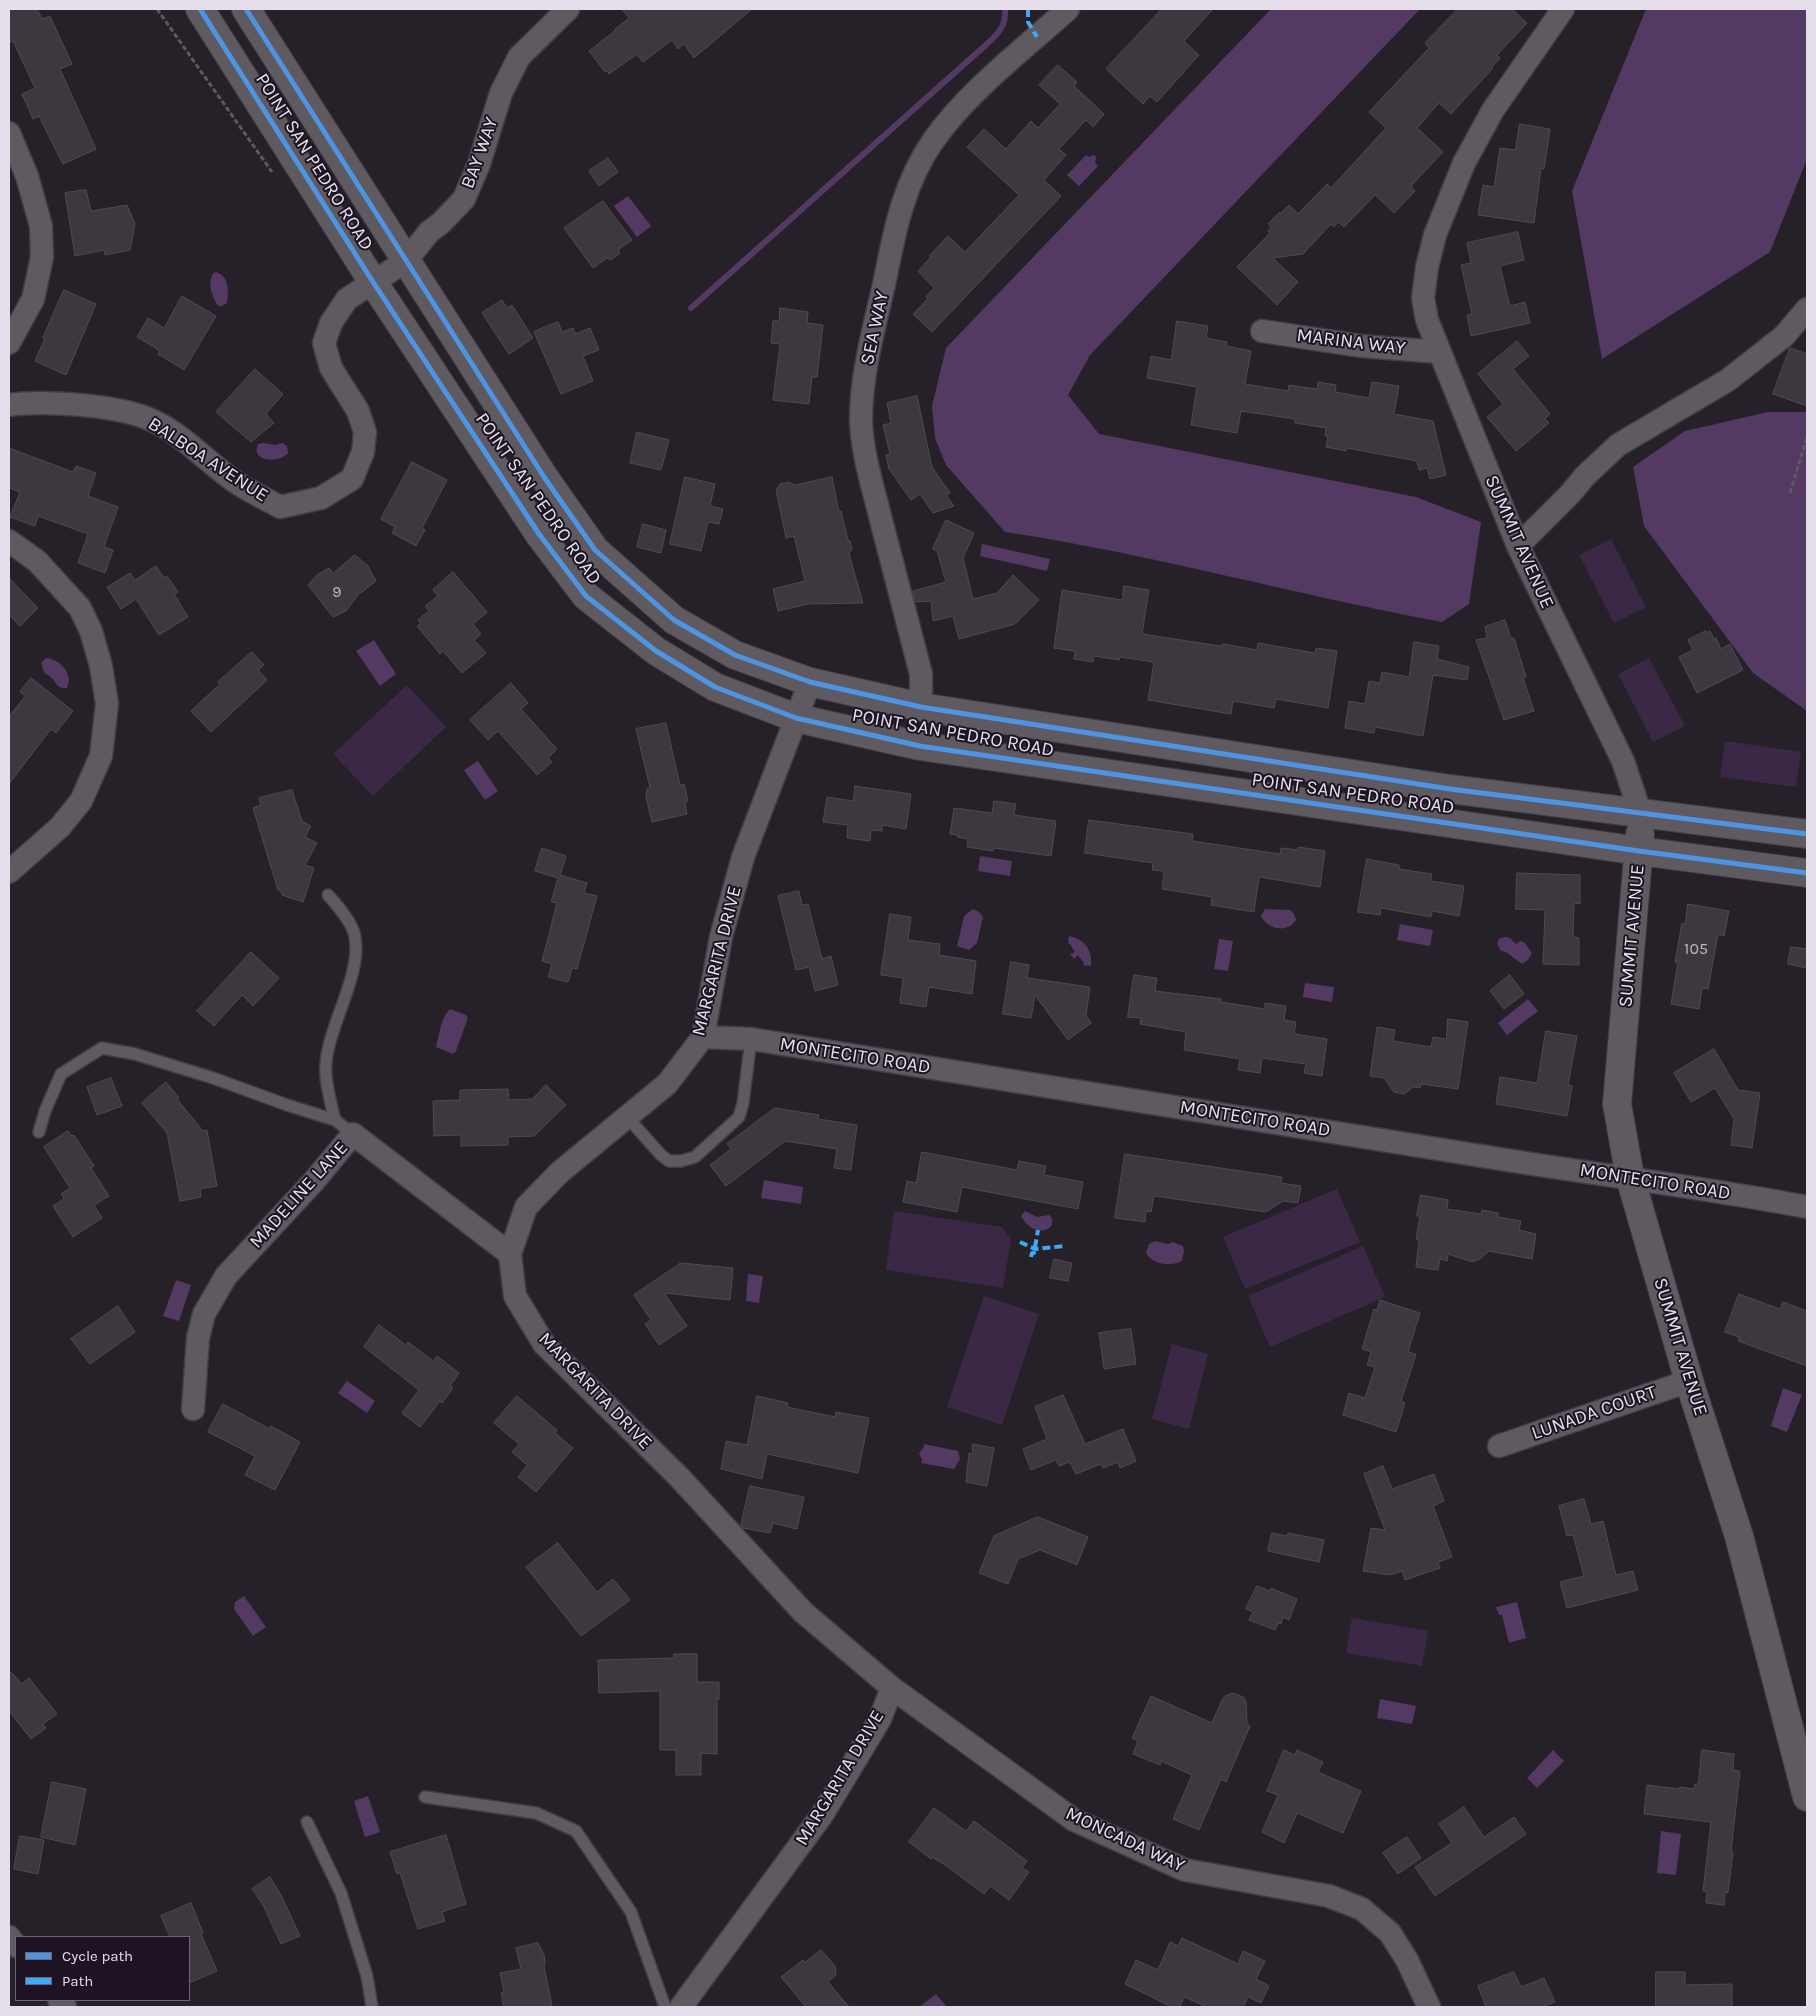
<!DOCTYPE html>
<style>
body{margin:0}
#map{position:relative;width:1816px;height:2016px;overflow:hidden;background:#262029;font-family:Karla,sans-serif}
canvas{display:block}
.frame{position:absolute;inset:0;border:10px solid #e6dfeb;pointer-events:none}
.legend{position:absolute;left:15px;top:1936px;width:175px;height:65px;box-sizing:border-box;background:#1d1323;border:1px solid #6d6573;margin:0;padding:6px 9px;list-style:none;font-size:15px;color:#e6dfeb}
.legend li{display:flex;align-items:center;gap:10px;height:25px}
.legend b{width:25px;border:1px solid #6d6573}
</style>
<div id="map">
<canvas width="1816" height="2016"></canvas>
<div class="frame"></div>
<ul class="legend">
<li><b style="height:6px;background:#4d94e3"></b>Cycle path</li>
<li><b style="height:6px;background:#3fa9f5"></b>Path</li>
</ul>
</div>
<script>
const ctx = document.querySelector('canvas').getContext('2d');
ctx.lineJoin = 'round';
function fillPath(path, color) {
  ctx.fillStyle = color;
  ctx.fill(path, 'evenodd');
}
function trace(path, color, width, dash) {
  ctx.strokeStyle = color;
  ctx.lineWidth = width;
  ctx.lineCap = dash ? 'butt' : 'round';
  ctx.setLineDash(dash || []);
  ctx.stroke(path);
}
function drawText(font, color, halo, rows, align = 'center') {
  ctx.font = font + ' Karla,sans-serif';
  ctx.lineWidth = 4;
  ctx.setLineDash([]);
  ctx.textBaseline = 'middle';
  ctx.strokeStyle = halo;
  ctx.fillStyle = color;
  for (const [text, x, y, turn = 0] of rows) {
    ctx.save();
    ctx.translate(x, y);
    ctx.rotate((+turn || 0) * Math.PI / 180);
    ctx.textAlign = isNaN(turn) ? turn : align;
    if (halo) ctx.strokeText(text, 0, 0);
    ctx.fillText(text, 0, 0);
    ctx.restore();
  }
}
fillPath(new Path2D(`
 M1611 539 1646 607 1614 623 1579 555Z
 M1649 658 1685 726 1653 742 1618 674Z
 M407 685 446 727 373 796 333 754Z
 M1725 741 1801 752 1796 787 1720 777Z
 M1337 1189 1360 1242 1245 1289 1223 1237Z
 M894 1211 1002 1227 1011 1239 1003 1288 886 1270Z
 M1363 1246 1385 1297 1270 1347 1248 1296Z
 M984 1296 1039 1314 1002 1425 947 1407Z
 M1172 1344 1208 1354 1189 1429 1152 1419Z
 M1352 1618 1428 1631 1422 1666 1346 1653Z`), '#3b2846');
fillPath(new Path2D(`
 M1271 9H1420L1090 355 1068 395 1099 434 1416 497 1481 522 1469 604 1442 622C1296 595 1152 554 1005 532L946 465 935 438 932 406 946 348Z
 M1646 9H1807V159L1770 252 1602 359 1572 191Z
 M1086 155 1089 157 1094 155 1096 157 1095 163 1098 166 1079 186 1067 175Z
 M628 196 651 226 637 237 614 206Z
 M216 272C229 276 229 291 227 303L222 306H218C212 296 207 285 213 273Z
 M1768 412H1807V711L1753 673 1644 526 1633 467 1685 431Z
 M264 443 275 445 282 443 287 446 288 453C280 463 250 463 258 444Z
 M982 544 1050 559 1047 571 980 556Z
 M374 640 396 674 380 686 356 651Z
 M46 658C60 659 74 674 67 688 54 690 57 677 45 674L41 663Z
 M478 761 498 791 485 800 464 770Z
 M980 856 1012 861 1010 876 978 871Z
 M973 909 979 912 983 917 977 943 969 950 957 946 964 916Z
 M1265 909 1290 910 1294 914 1296 920C1287 934 1267 929 1261 916Z
 M1400 924 1433 930 1430 946 1397 940Z
 M1069 936C1084 939 1093 950 1091 966L1083 965 1084 963 1078 955 1074 959 1070 954 1075 952 1070 944H1068Z
 M1505 937 1510 938 1516 944 1520 941 1524 942 1532 953 1528 960 1522 964 1506 952 1501 951 1497 944 1499 939Z
 M1219 939 1233 941 1228 971 1214 969Z
 M1305 983 1334 987 1332 1002 1303 997Z
 M1528 999 1538 1011 1507 1035 1498 1023Z
 M450 1009 466 1015 468 1018 456 1051 453 1054 436 1047C439 1035 441 1017 450 1009Z
 M764 1180 803 1187 801 1204 761 1198Z
 M1025 1211 1037 1217 1049 1215 1052 1218V1225C1043 1237 1027 1228 1021 1216Z
 M1155 1241 1168 1244 1173 1242 1183 1246 1184 1251 1182 1261C1170 1267 1154 1265 1146 1253L1149 1244Z
 M748 1274 763 1276 759 1303 746 1301Z
 M176 1280 191 1285 179 1321 163 1316Z
 M347 1381 375 1401 367 1413 338 1393Z
 M1783 1388 1802 1395 1787 1432 1771 1426Z
 M924 1444 958 1451 960 1459 954 1469 921 1463 922 1460 919 1453 924 1447Z
 M244 1596 266 1627 253 1636 234 1609 235 1602Z
 M1517 1602 1526 1638 1509 1643 1502 1615H1499L1496 1607Z
 M1380 1699 1416 1706 1412 1724 1377 1718Z
 M1553 1750 1564 1761 1537 1788 1527 1778Z
 M368 1796 380 1832 365 1837 354 1801Z
 M1661 1831 1681 1834 1676 1875 1657 1873Z
 M936 1994 947 2007H919Z`), '#543962');
trace(new Path2D(`
 M691 308 988 43C1000 32 1006 25 1005 9`), '#543962', 6);
const building = new Path2D(`
 M9 9H37L42 19 50 16 72 64 60 69 96 149 63 164 39 116 33 119 22 94 35 88 13 41 9 43Z
 M622 9H752L694 58 684 44 678 49 672 40 643 62 637 54 609 74 607 71 605 72 589 51 616 30 615 29 629 18Z
 M1162 9H1213L1184 41 1199 55 1157 102 1150 96 1143 104 1106 69Z
 M1458 9H1512L1527 23 1497 55 1500 58 1492 67 1493 68 1451 114 1439 103 1417 128 1443 152 1411 186 1415 191 1394 213 1375 195 1344 227 1338 222 1334 227 1331 224 1303 254 1273 258 1298 282 1277 305 1237 267 1270 233 1268 231 1271 227 1268 224 1280 212 1281 213 1289 205 1298 214 1327 184 1331 188 1386 128 1369 112 1429 48 1425 43Z
 M1058 65 1077 82 1074 86 1104 114 1093 127 1086 120 1059 149 1066 155 1044 180 1061 196 932 332 913 314 928 299 926 297 934 288 918 271 931 257 929 256 948 236 965 252 1019 195 967 147 984 129 1006 149 1031 121 1038 128 1060 104 1039 85Z
 M1520 124 1550 129 1544 169 1541 168 1534 223 1478 215 1483 185 1494 187 1500 148 1515 150Z
 M608 158 618 172 599 186 589 171Z
 M86 190 91 211 127 205 135 224 130 250 105 255 104 250 75 256 65 193Z
 M603 201 632 240 619 249V254L611 260 607 258 593 268 564 228Z
 M1518 232 1524 260 1500 266 1510 306 1525 302 1530 323 1471 336 1467 315 1472 314 1461 265 1471 263 1467 243Z
 M64 290 96 304 66 375 35 361 45 338H43Z
 M182 296 216 316 184 370 158 354 160 351 137 337 148 318 164 328Z
 M502 300 507 308 512 305 533 338 509 354 482 313Z
 M780 308 808 312 807 323 823 325 817 377H812L809 404 773 400 780 344 771 343 773 321 779 320Z
 M1177 321 1208 326 1206 338 1227 342 1226 346 1251 351 1245 384 1288 391 1289 385 1317 389 1318 382 1336 385 1335 392 1369 398 1372 382 1399 386 1394 414 1433 421 1446 475 1430 479 1427 468 1419 470 1417 461 1347 448 1346 451 1326 447 1328 436H1325L1326 428 1295 423V419L1241 411 1237 433 1191 425 1197 387 1147 378 1151 356 1171 360Z
 M558 322 562 332 573 328 575 334 590 328 599 350 583 356 593 381 561 394 534 332Z
 M1517 341 1529 356 1513 369 1550 414 1545 419 1549 423 1516 451 1487 417 1503 404 1478 374Z
 M1790 348 1807 354V406L1773 394Z
 M255 369 283 394 266 414 274 423 251 442 216 412Z
 M917 396 932 467 950 493 946 495 954 506 933 513 920 494 911 500 889 469 886 455 890 454 883 425 891 423 887 403Z
 M637 432 669 440 661 470 630 463Z
 M9 448 73 472 76 466 96 473 88 496 118 507 104 547 113 550 105 573 78 563 88 534 38 516 35 526 10 517 20 492 9 488Z
 M412 462 447 480 422 528 425 530 416 546 392 533 395 527 381 519Z
 M685 477 715 484 710 506 723 509 719 524 708 522 701 551 670 544Z
 M832 477 839 512 841 511 848 540 850 541 852 549 849 554 863 603 808 604 778 611 773 589 805 581 794 536 786 538 776 490 780 484 788 482 795 485Z
 M946 520 974 533 963 558 973 599 997 593 1013 575 1039 600 1015 624 959 639 953 616 933 621 931 601 915 602 913 591 946 582 937 551 933 549Z
 M643 524 666 530 661 553 637 547Z
 M355 555 368 566 376 581 358 595 346 611 333 617 308 585 317 575 329 568 333 573Z
 M156 566 164 578 167 576 178 592 174 594 188 617 159 635 136 599 121 609 107 587 130 573 135 580Z
 M453 572 487 612 473 624 481 634 474 640 486 653 462 673 443 651 440 654 417 626 421 623 418 620 429 611 425 606 438 596 433 590Z
 M9 578 38 608 20 626 9 615Z
 M1124 586 1149 590 1142 634 1220 646 1224 644 1257 650 1258 643 1315 653 1316 648 1337 651 1328 708 1276 699 1274 708 1233 701 1231 714 1148 700 1154 662 1120 657 1119 660 1094 656 1093 662 1074 659 1075 651 1054 648 1062 590 1122 600Z
 M1505 620 1511 639 1514 638 1526 677 1523 678 1534 711 1504 720 1476 640 1487 638 1485 627Z
 M1706 631 1707 633 1710 631 1714 639 1716 638 1721 649 1730 644 1743 670 1697 693 1679 657 1693 650 1688 640Z
 M1414 642 1439 646 1437 659 1469 667 1467 680 1433 675 1423 736 1375 727 1374 733 1345 728 1349 701 1365 704 1369 681 1380 683 1382 672 1409 677Z
 M252 652 264 665 258 670 267 680 211 732 191 711 220 684 218 682Z
 M31 678 73 711 56 733 51 729 9 784V717L25 696 20 692Z
 M511 683 528 703 521 709 557 749 548 758 552 762 537 775 498 731 488 740 470 720Z
 M666 723 680 785 684 784 688 801 685 802 687 814 652 822 646 797 647 789 650 788 636 729Z
 M855 786 911 794 906 829 882 825V831L871 830 870 841 847 838 848 825 823 822 827 797 853 801Z
 M292 790 302 821 311 826 305 837 317 843 305 865 314 868 303 902 282 895V892L278 890 253 808 261 805 259 798Z
 M994 801 1016 804 1014 815 1056 821 1051 856 994 848 993 851 967 847 968 839 957 837 958 835 950 834 954 808 992 813Z
 M1089 820 1193 834 1192 841 1280 854 1281 848 1298 850V847L1325 851 1320 887 1259 877 1254 912 1211 905 1212 897 1162 889 1164 871 1152 870 1153 863 1085 853Z
 M542 848 566 856 560 875 587 883 584 893 597 896 577 969 572 968 568 982 548 977 552 964 542 961 557 903 551 902 558 878 535 871Z
 M1367 859 1399 865V869L1432 874 1431 881 1464 886 1459 916 1432 911 1431 917 1381 908 1380 915 1358 912Z
 M1517 873 1580 875V904L1574 903 1573 937 1579 938V965L1543 964 1545 910 1516 909Z
 M799 891 802 905 808 904 822 959 831 956 838 985 815 991 809 967 796 970 778 896Z
 M1688 904 1729 911 1724 936 1718 934 1708 989 1702 988 1699 1009 1671 1004 1678 962H1675L1682 923 1685 924Z
 M890 914 911 917 908 940 940 944 939 955 976 961 972 994 929 987 926 1007 900 1003 903 978 881 975Z
 M1791 947 1807 949V968L1788 964Z
 M251 952 279 978 253 1006 242 995 214 1026 197 1011Z
 M1011 962 1029 965 1027 978 1090 987 1086 1015 1091 1023 1068 1040 1035 995 1031 1018 1003 1014Z
 M1134 975 1157 978 1155 991 1221 999V1002L1265 1009V1003L1286 1006 1284 1020 1296 1022 1294 1034 1327 1039 1322 1076 1304 1073 1306 1064 1262 1058 1260 1073 1238 1070 1240 1059 1184 1050 1186 1032 1140 1024 1141 1018 1128 1017Z
 M1510 975 1524 994 1504 1009 1490 991Z
 M1448 1019 1468 1022 1458 1089 1421 1084 1420 1088 1413 1087 1404 1094 1394 1092 1384 1078 1370 1076 1377 1027 1395 1030 1393 1041 1431 1047 1433 1037 1446 1039Z
 M1546 1031 1577 1036 1568 1085 1572 1086 1567 1116 1496 1104 1500 1077 1537 1083Z
 M1714 1049 1738 1090 1760 1093 1752 1148 1731 1145 1734 1119 1715 1088 1691 1102 1674 1073Z
 M111 1078 122 1106 97 1115 87 1087Z
 M166 1082 179 1098 177 1099 203 1131 207 1130 217 1186 200 1189 201 1197 180 1201 167 1133 142 1103Z
 M546 1085 566 1105 534 1136 508 1137V1145L461 1146V1135L434 1136 433 1101 460 1100V1090L508 1089 509 1100 532 1099Z
 M775 1108 819 1115 818 1119 857 1125 851 1170 834 1168 837 1149 785 1141 726 1186 710 1165 731 1149 727 1144Z
 M68 1131 72 1136 74 1135 94 1166 91 1168 109 1196 94 1205 102 1218 73 1237 53 1206 64 1199 61 1194 70 1188 44 1147Z
 M922 1152 1017 1170 1019 1161 1046 1166 1044 1175 1083 1182 1078 1209 962 1187 957 1212 903 1202 907 1181 916 1183Z
 M1125 1154 1282 1177 1281 1183 1301 1186 1298 1203 1283 1201 1266 1212 1154 1196 1151 1212 1146 1211 1145 1222 1115 1218Z
 M1421 1195 1448 1200 1447 1209 1481 1214 1482 1210 1498 1213V1217L1521 1221 1519 1230 1536 1234 1532 1259 1489 1251 1480 1259 1472 1262 1448 1254 1447 1261 1440 1259 1438 1270 1416 1267 1419 1240 1416 1239 1420 1216H1417Z
 M1054 1259 1072 1263 1068 1281 1050 1278Z
 M681 1263 733 1268 730 1300 664 1293 687 1326 659 1345 645 1324 651 1320 634 1295Z
 M1739 1294 1780 1309 1783 1302 1807 1311V1366L1738 1341 1739 1337 1725 1332Z
 M1380 1300 1420 1313 1408 1352 1416 1354 1401 1401 1405 1403 1396 1432 1343 1415 1349 1393 1365 1398 1375 1367 1367 1365 1371 1352 1362 1349 1374 1309 1377 1310Z
 M118 1306 135 1332 90 1364 71 1339Z
 M379 1325 406 1345 408 1342 433 1361 437 1356 459 1373 450 1386 453 1388 442 1403 440 1401 420 1427 402 1413 419 1390 364 1347Z
 M1131 1329 1136 1364 1104 1369 1099 1333Z
 M1063 1395 1085 1444 1123 1429 1136 1461 1120 1468 1118 1462 1103 1468 1101 1464 1076 1474 1070 1462 1059 1466 1056 1460 1031 1470 1023 1449 1047 1439 1035 1407Z
 M517 1396 557 1430 555 1433 573 1448 536 1492 518 1477 527 1465 512 1452 519 1444 494 1423Z
 M757 1396 788 1403 787 1407 835 1417 836 1412 869 1418 858 1473 767 1454 762 1479 721 1469 726 1441 747 1445Z
 M223 1404 270 1429 271 1426 300 1442 275 1490 245 1475 255 1456 208 1432Z
 M973 1444 994 1448 987 1486 966 1482 969 1453 972 1454Z
 M1383 1466 1392 1489 1434 1474 1444 1501 1433 1506 1452 1557 1438 1562 1440 1568 1405 1580 1402 1571 1390 1575 1363 1571 1371 1528 1385 1530 1364 1474Z
 M750 1486 804 1497 797 1529 773 1523 770 1533 743 1528 741 1525Z
 M1584 1499 1591 1524 1603 1521 1616 1575 1633 1571 1638 1590 1567 1608 1560 1582 1584 1576 1573 1535 1567 1536 1559 1506Z
 M1038 1517 1088 1537 1077 1565 1040 1550 1018 1559 1008 1584 979 1573 994 1536Z
 M1272 1533 1287 1536 1288 1533 1324 1540 1319 1562 1268 1551Z
 M558 1543 597 1592 613 1579 630 1600 581 1636 526 1567Z
 M1257 1586 1270 1591 1271 1588 1297 1599 1289 1620 1283 1617 1281 1624 1278 1623 1275 1630 1249 1620 1253 1612 1246 1609Z
 M674 1654H697V1682H719V1699H717V1754L701 1753V1775H676V1750H660V1691L599 1693 598 1660 674 1658Z
 M9 1670 22 1684 29 1678 57 1714 43 1724 46 1728 31 1739 9 1711Z
 M1234 1693 1243 1697 1246 1701 1247 1724 1250 1726 1226 1782 1221 1779 1199 1830 1173 1819 1192 1775 1161 1761 1160 1765 1133 1754 1138 1741 1132 1738 1151 1696 1212 1723 1222 1700 1225 1696Z
 M1284 1750 1295 1755 1297 1750 1323 1762 1318 1772 1361 1791 1343 1833 1297 1813 1284 1843 1262 1832 1278 1795 1267 1791Z
 M1702 1750 1734 1754 1733 1770 1740 1771 1731 1851 1733 1852 1728 1893 1725 1892 1724 1905 1706 1903 1707 1892 1703 1891 1711 1822 1644 1814 1647 1785 1679 1789 1680 1787 1694 1789 1695 1784H1698Z
 M52 1782 86 1789 75 1845 41 1837Z
 M1464 1807 1484 1837 1514 1817 1526 1834 1435 1896 1415 1867 1452 1843 1439 1824Z
 M934 1808 966 1831 974 1821 1027 1861 1022 1868 1029 1872 1009 1900 990 1886 984 1894 945 1865 932 1857 931 1859 909 1842Z
 M446 1835 466 1904 442 1912 445 1921 418 1929 400 1873 397 1874 390 1852Z
 M20 1836 44 1840 38 1874 14 1869Z
 M1407 1837 1421 1858 1398 1874 1383 1853Z
 M270 1877 282 1897 300 1936 281 1944 263 1905 252 1889Z
 M191 1903 203 1933 201 1934 217 1971 189 1983V1937H170L161 1916Z
 M1182 1938 1238 1964 1243 1951 1265 1961 1256 1979 1269 1986 1261 2003 1248 1997 1243 2007H1207L1184 1997 1180 2007H1172L1125 1984 1136 1960 1158 1970 1170 1942 1178 1946Z
 M538 1943 544 1955 545 1963 544 1967 552 2005 543 2007H504L501 1993 504 1992 500 1973 521 1969 516 1948Z
 M821 1950 835 1966 836 1975 828 1982 849 2007H806L781 1977 803 1960 805 1962Z
 M1514 1972 1521 1987 1544 1978 1555 2002 1542 2007H1486L1478 1986Z
 M1656 1972H1685V1985L1732 1984V2007H1656Z`);
fillPath(building, '#3d383f');
trace(building, '#4f4a52', 1);
const lane = new Path2D(`
 M328 895C337 905 353 923 355 937 362 974 329 1025 326 1063 324 1079 331 1104 335 1120
 M628 1118 661 1155 669 1161H681L695 1157 739 1117 743 1103 751 1039
 M39 1132 45 1111 61 1074 102 1048 135 1054 213 1078 287 1105 335 1120 353 1134
 M425 1797 536 1813 576 1831 631 1912 665 2007
 M307 1822 341 1893 367 1976 372 2007`);
const street = new Path2D(`
 M1563 9 1493 110 1464 163 1435 235 1427 267 1423 298 1427 320 1518 546 1623 761 1640 812
 M9 133 27 176 41 226 42 257 33 299 9 343
 M1262 331 1361 346 1440 352
 M9 405C43 400 111 405 144 417 180 430 206 462 237 483 251 492 266 499 280 507L321 498 352 479 363 452 365 432 358 411 331 368 324 343 331 323 347 299 406 261 429 232 441 223 464 199 479 164 501 93 519 57 568 9
 M9 541 37 561 80 608 91 631 101 666 107 704 101 756 81 801 60 827 9 872
 M1518 546 1570 494 1585 476 1618 445 1728 380 1784 336 1807 309
 M810 682 743 857 721 937 703 1037 667 1084 560 1172 526 1207 510 1254 515 1296 544 1344 679 1477 803 1612 892 1688 1074 1820 1185 1870 1329 1896 1362 1909 1390 1933 1407 1960 1429 2007
 M921 707V674C907 622 894 571 881 520 873 487 862 454 861 420 861 371 876 322 886 275 895 228 905 181 933 141 967 92 1024 49 1068 9
 M703 1037 751 1039C999 1079 1246 1118 1494 1158 1598 1175 1703 1187 1807 1207
 M193 1409 198 1338 204 1314 226 1276 314 1181 353 1134 510 1254
 M1499 1446 1689 1381
 M9 1937 16 1946
 M59 2000 65 2007
 M681 2007 822 1815 880 1719 892 1688`);
const secondary = new Path2D(`
 M200 9 373 282 539 534 586 596 656 651 715 687 796 718 920 746 1639 851 1807 873
 M246 9 544 477 595 550 674 620 735 655 810 682 921 707 1450 789 1807 834
 M1640 834 1617 1104 1630 1177 1689 1381 1739 1536 1807 1797`);
trace(lane, '#423d45', 14);
trace(street, '#423d45', 25);
trace(secondary, '#423d45', 30);
trace(new Path2D(`
 M157 9 272 172
 M1790 493 1807 437`), '#5d5960', 3, [5, 2.5]);
trace(lane, '#5e5a60', 11);
trace(street, '#5e5a60', 22);
trace(secondary, '#5e5a60', 28);
trace(new Path2D(`
 M1028 9V22L1037 37
 M1020 1242 1035 1249 1066 1246
 M1031 1257 1032 1253H1034L1038 1230`), '#3fa9f5', 4, [8, 4]);
trace(new Path2D(`
 M200 9 373 282 539 534 586 596 656 651 715 687 796 718 920 746 1639 851 1807 873
 M246 9 544 477 595 550 674 620 735 655 810 682 921 707 1450 789 1807 834`), '#4d94e3', 5);
drawText('16px', '#bcb5c0', null, [
 ["9",337,592],
 ["105",1696,949]
]);
drawText('19px', '#e6dfeb', '#1d1323', [
 ["BAY WAY",480,153,-70],
 ["POINT SAN PEDRO ROAD",314,162,58],
 ["SEA WAY",875,328,-78],
 ["MARINA WAY",1351,342,7],
 ["BALBOA AVENUE",208,460,33],
 ["POINT SAN PEDRO ROAD",538,499,55],
 ["SUMMIT AVENUE",1519,542,66],
 ["POINT SAN PEDRO ROAD",953,733,10],
 ["POINT SAN PEDRO ROAD",1353,794,8],
 ["SUMMIT AVENUE",1632,936,-85],
 ["MARGARITA DRIVE",717,961,-76],
 ["MONTECITO ROAD",855,1056,9],
 ["MONTECITO ROAD",1255,1119,9],
 ["MONTECITO ROAD",1655,1182,9],
 ["MADELINE LANE",299,1195,-48],
 ["SUMMIT AVENUE",1680,1347,73],
 ["MARGARITA DRIVE",595,1391,46],
 ["LUNADA COURT",1594,1413,-19],
 ["MARGARITA DRIVE",840,1778,-59],
 ["MONCADA WAY",1125,1840,25]
]);
</script>
